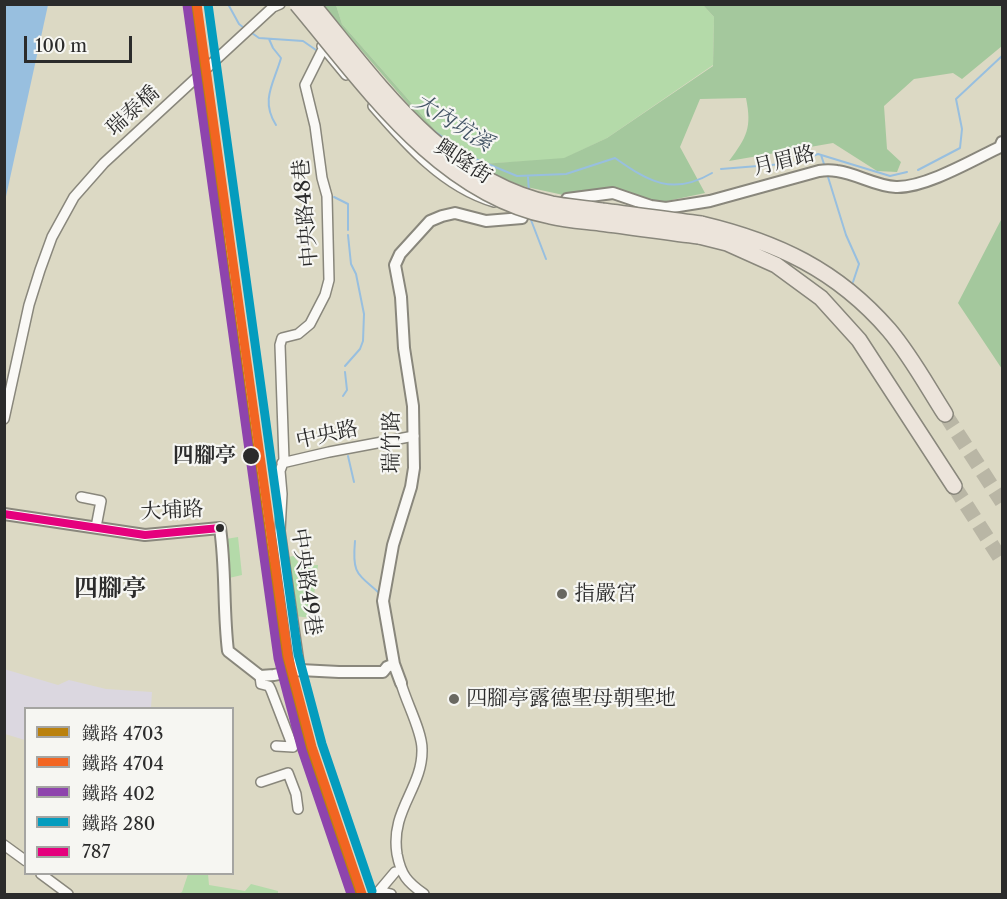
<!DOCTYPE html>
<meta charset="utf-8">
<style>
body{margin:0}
#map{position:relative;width:1007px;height:899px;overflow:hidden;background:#dcd9c4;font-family:"Libre Caslon Text","Noto Serif TC",serif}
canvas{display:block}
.frame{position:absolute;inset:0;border:6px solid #2b2b2b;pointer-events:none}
.legend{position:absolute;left:24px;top:707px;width:210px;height:168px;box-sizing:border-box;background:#f6f6f2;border:2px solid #a5a5a2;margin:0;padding:8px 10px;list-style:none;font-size:18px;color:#2b2b2b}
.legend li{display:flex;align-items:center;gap:12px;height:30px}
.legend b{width:30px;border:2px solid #a5a5a2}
.scale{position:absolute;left:24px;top:36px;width:108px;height:27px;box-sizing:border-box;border:3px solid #2b2b2b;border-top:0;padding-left:8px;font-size:18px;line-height:21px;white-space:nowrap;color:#2b2b2b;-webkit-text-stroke:4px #f6f6f2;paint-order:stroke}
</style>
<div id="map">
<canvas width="1007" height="899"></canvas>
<div class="frame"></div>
<ul class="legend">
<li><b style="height:8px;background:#ba810d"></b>鐵路 4703</li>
<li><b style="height:8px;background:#f26522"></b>鐵路 4704</li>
<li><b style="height:8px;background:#8e44ad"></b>鐵路 402</li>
<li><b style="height:8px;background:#049cbe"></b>鐵路 280</li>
<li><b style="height:8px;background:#e5007d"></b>787</li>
</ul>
<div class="scale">100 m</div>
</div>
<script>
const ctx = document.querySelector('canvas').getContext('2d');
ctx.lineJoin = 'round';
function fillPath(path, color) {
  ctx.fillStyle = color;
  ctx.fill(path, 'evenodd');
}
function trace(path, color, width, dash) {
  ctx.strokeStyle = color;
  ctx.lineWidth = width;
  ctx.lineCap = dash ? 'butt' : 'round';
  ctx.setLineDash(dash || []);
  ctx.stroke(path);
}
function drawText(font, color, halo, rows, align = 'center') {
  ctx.font = font + ' "Libre Caslon Text","Noto Serif TC",serif';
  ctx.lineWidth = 4.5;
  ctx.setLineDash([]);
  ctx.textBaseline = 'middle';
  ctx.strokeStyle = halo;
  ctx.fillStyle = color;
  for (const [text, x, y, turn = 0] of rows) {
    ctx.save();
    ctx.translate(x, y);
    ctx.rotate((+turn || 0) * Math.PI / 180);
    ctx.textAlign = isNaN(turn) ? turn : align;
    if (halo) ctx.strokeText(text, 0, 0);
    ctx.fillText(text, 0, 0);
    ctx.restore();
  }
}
fillPath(new Path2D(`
 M4 669 58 685 69 680 106 689 152 692 151 708H26L25 740 5 734Z`), '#dbd7e0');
fillPath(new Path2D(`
 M336 5H703L714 17 713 65 607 138 563 159 482 164 463 156 435 130 342 24Z
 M238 537 242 575 229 578 226 539Z
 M294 556 301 566 318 565 311 618 295 616 286 557Z
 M188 874H208L209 885 245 891 251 884 278 891V894H178L182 892Z`), '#b4daa9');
fillPath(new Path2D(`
 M322 5H336L342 24 435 130 462 156 482 164 564 158 607 138 713 66 714 17 703 5H1002V46L962 79 953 73 914 79 884 106 887 149 901 162 897 172 877 171 833 143 729 161C747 137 752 128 746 98L700 99 680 147 705 193 653 204 614 189 568 196 522 186 484 170 459 157 427 126Z
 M1002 218V369L958 303Z`), '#a4c89d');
fillPath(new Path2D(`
 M5 4 48 5 5 201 4 5Z`), '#98bfdf');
trace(new Path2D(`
 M228 4 239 24 244 28
 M249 31 259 38 303 41 316 50
 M269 39 273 48 281 58C274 83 260 100 276 125
 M431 129 473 158 517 176 566 174 615 158C649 182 673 196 712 173
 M821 155 824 164
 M721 169 795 163 818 154 890 176 907 172
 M918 170 960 148 962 129 956 99 1002 56
 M528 177 529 192
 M828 177 846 235 859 264 853 282
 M334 197 348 204V230
 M531 220 546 259
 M345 366 360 349 363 341 364 314 356 274 351 264 348 235
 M343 396 347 390 345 372
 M348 456 354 482
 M355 541C352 574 357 573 379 593`), '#98bfdf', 2);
trace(new Path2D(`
 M945 414 1002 502
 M954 486 1002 561`), '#b9b6a5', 15, [15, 8]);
const minor = new Path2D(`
 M322 46 346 75
 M373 106C406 144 443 187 494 202
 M4 419 29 305 40 270 52 237 74 197 104 163 273 7 280 4
 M282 463 329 452 414 436
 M81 497 101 501 96 527
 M300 670 280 531 282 494 280 471 284 460 280 345 282 338 298 334 310 324 325 295 329 280 327 196 322 178 315 126 305 85 323 49
 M260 676 261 684 269 686 271 690 293 747 276 746
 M401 683C406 702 422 731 422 749 423 788 390 810 397 854 401 875 407 882 424 894
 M261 782 288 773 296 794 298 809
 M4 845 26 861
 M41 874 68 894
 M391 894 379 891 395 872`);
const tertiary = new Path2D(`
 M567 199 613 193 651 206 666 208 710 201 819 171C825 170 831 170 837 171 858 174 875 186 896 187 925 188 973 160 1000 147L1002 142
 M4 514 145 535 220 528C226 569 223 610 228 651L260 676 274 675 300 670 339 672H383L387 667 394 664
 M401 683 394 664 383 601 393 545 411 487 414 468 413 406 404 348 401 297 395 265 400 254 430 221 442 216 455 213 486 221 522 218`);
const trunk = new Path2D(`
 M701 224C777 242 837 270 889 330 911 356 927 386 945 414
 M699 236 727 243 776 265 821 298 859 340 954 486`);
trace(minor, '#89877c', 12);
trace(tertiary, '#89877c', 14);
trace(trunk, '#89877c', 18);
trace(minor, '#faf9f6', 9);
trace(tertiary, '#faf9f6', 10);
trace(trunk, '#ece4db', 15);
const trunkBridge = new Path2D(`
 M297 4C366 86 438 193 550 216 566 220 583 221 600 223 633 227 666 232 699 236
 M312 4C378 84 444 181 552 204 568 207 585 208 602 211 635 215 668 220 701 224`);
trace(trunkBridge, '#89877c', 18, []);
trace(trunkBridge, '#ece4db', 15);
trace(new Path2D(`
 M4 514 145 535 220 528`), '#e5007d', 8);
trace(new Path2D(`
 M193 4 221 241 264 548 285 673 309 758 357 894`), '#ba810d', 9);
trace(new Path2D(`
 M197 4 288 656 312 747 362 894`), '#f26522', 9);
trace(new Path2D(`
 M187 5 278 658 302 750 351 894`), '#8e44ad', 9);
trace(new Path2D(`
 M208 4 298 654 322 744 372 891`), '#049cbe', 9);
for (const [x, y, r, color] of [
 [251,456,9,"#2b2b2b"],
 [220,528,5,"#2b2b2b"],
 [562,594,6,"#696861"],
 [454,699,6,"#696861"]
]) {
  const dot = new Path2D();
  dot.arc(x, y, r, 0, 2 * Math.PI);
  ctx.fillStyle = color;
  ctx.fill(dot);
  trace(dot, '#f6f6f2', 2);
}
drawText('21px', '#2b2b2b', '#f6f6f2', [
 ["瑞泰橋",133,111,-42],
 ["月眉路",784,161,-14],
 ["興隆街",463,162,33],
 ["中央路48巷",306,213,-95],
 ["中央路",327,435,-12],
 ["瑞竹路",392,442,-90],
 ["大埔路",172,511,-3],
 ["中央路49巷",306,582,82]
]);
drawText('bold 21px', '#2b2b2b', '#f6f6f2', [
 ["四腳亭",236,456]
], 'right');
drawText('21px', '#2b2b2b', '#f6f6f2', [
 ["指嚴宮",574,594],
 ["四腳亭露德聖母朝聖地",466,699]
], 'left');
drawText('italic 22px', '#435465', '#f6f6f2', [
 ["大內坑溪",453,123,32]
]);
drawText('bold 24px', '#2b2b2b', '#f6f6f2', [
 ["四腳亭",110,589]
]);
</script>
